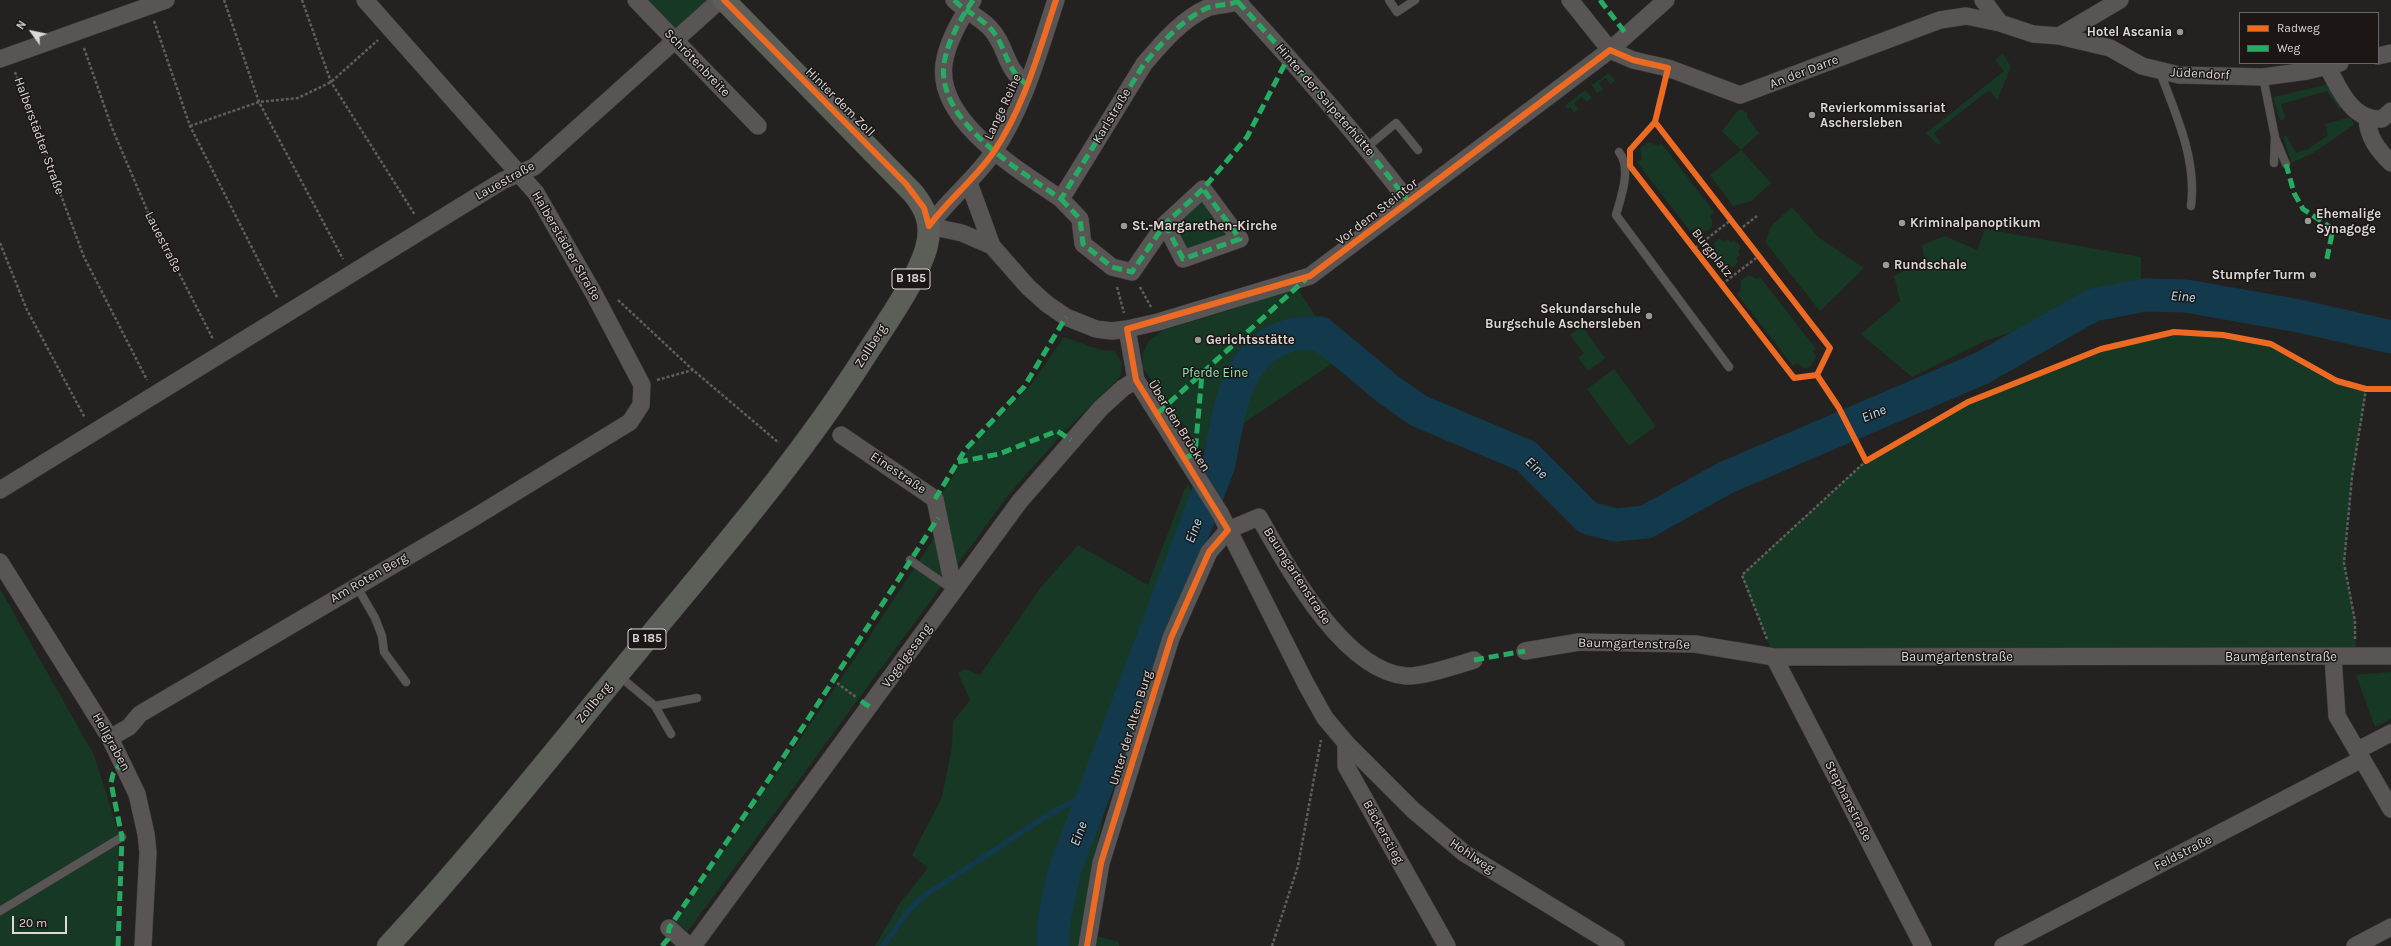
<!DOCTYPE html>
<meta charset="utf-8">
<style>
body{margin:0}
#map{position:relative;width:2391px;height:946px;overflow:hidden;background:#242220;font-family:Karla,sans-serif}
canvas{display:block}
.legend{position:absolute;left:2239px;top:12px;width:140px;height:52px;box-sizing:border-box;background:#1c1715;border:1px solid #696462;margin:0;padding:5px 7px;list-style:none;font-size:12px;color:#dcd8d6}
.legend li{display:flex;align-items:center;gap:8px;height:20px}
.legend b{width:20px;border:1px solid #696462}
.north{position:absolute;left:12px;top:12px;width:40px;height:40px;-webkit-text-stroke:3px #1c1715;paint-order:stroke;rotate:303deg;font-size:11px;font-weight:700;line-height:16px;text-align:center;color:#dcd8d6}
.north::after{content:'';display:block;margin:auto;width:14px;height:18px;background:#dcd8d6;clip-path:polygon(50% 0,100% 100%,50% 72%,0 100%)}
.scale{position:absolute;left:12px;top:916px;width:55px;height:18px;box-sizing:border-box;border:2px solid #dcd8d6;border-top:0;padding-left:5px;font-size:12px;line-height:14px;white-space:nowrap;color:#dcd8d6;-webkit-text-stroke:3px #1c1715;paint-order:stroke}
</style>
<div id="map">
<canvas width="2391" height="946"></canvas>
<ul class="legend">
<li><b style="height:5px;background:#ed6a23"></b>Radweg</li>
<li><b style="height:5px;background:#26ab63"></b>Weg</li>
</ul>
<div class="north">N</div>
<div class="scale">20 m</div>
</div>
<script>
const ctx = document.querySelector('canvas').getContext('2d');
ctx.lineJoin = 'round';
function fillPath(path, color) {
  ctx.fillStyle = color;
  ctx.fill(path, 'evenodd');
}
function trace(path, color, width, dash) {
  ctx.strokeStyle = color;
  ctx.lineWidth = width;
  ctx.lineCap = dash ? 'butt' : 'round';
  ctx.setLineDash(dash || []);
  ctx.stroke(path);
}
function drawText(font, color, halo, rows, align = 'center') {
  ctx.font = font + ' Karla,sans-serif';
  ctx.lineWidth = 3;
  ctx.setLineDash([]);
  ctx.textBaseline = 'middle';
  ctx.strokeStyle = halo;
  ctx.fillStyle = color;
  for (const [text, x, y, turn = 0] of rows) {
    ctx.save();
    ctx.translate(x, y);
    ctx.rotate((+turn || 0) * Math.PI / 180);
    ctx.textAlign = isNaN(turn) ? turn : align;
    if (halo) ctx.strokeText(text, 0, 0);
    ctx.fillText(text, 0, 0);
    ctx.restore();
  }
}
fillPath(new Path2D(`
 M645 0H710L677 32Z
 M2003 54 2011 67 1997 100 1989 90 1934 133 1941 143 1938 145 1926 133 2004 71 1995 60Z
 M1609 73 1615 81 1610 84 1606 78 1599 83 1603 90 1597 93 1592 85Z
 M2329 84 2344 107 2339 109 2327 91 2281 104 2285 116 2283 121 2279 118 2273 97Z
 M1585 90 1592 98 1587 102 1582 97 1574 103 1578 109 1574 113 1570 107 1568 109 1565 106Z
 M1738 110H1743L1747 113V117L1759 133 1741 150 1771 183 1751 201 1733 206 1710 175 1741 150 1722 131Z
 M2351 117 2354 125 2313 153 2291 163 2284 138 2285 134 2296 153 2308 149 2328 135 2325 124Z
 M1649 142 1658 146 1662 144 1714 212 1710 216C1718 228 1705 236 1695 228L1690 231 1637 162 1642 159 1640 148Z
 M1202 199 1229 237 1185 254 1172 224Z
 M1792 207 1818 237 1864 268 1820 311 1765 242 1772 225Z
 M1985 229 2141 257V294L1987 340 1912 377 1861 334 1900 301 1894 276 1924 261 1922 245 1945 236 1977 250Z
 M1719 239 1724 241 1728 239 1730 242 1734 241 1739 244 1740 249 1738 251 1740 255 1736 258 1738 262 1734 267 1728 265 1724 268 1721 264 1715 265 1712 262 1714 255 1711 251 1715 248 1714 243Z
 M1748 275 1757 279 1760 277 1816 349 1813 351 1816 357 1810 367 1805 368 1796 363 1793 366 1737 294 1741 291 1740 281Z
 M1296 286 1342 357 1202 451 1142 367 1143 353 1149 341 1163 330 1236 308Z
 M1582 326 1605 358 1588 371 1578 358 1584 353 1570 335Z
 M2174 332 2223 335 2271 344 2337 381 2366 389 2352 477 2344 563 2355 621 2356 657H1774L1742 575 1866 461 1968 402 2101 349Z
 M1064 337 1101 350 1115 351 1122 363 1120 377 1064 432 1010 493 688 931 675 923 860 651 945 521 940 496 960 465 965 453 1030 386Z
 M1614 369 1656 426 1629 446 1587 389Z
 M1187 483 1210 520 1160 639 1104 812 1080 932 1119 942V946H875L900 903 928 868 912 855 942 797 952 747 953 721 970 700 958 673 965 669 980 675 1041 587 1078 545 1148 585Z
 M0 589 94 755 119 834 115 946H0Z
 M2391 672V719L2375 727 2356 675Z`), '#163825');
trace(new Path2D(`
 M883 946 908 911 921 898 1048 815 1096 789`), '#133a4c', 5.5);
trace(new Path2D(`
 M1053 946 1054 920 1064 872 1219 464C1229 414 1234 346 1296 334 1304 333 1312 333 1320 333L1389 390 1419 411 1526 456 1588 518 1615 525 1646 522 1725 478 1982 368 2093 305 2145 295 2186 296 2299 316 2391 337`), '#133a4c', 33);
const service = new Path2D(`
 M1389 0 1397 12 1415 0
 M2160 72C2176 115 2197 159 2191 206
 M2263 77 2275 137 2274 163
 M2276 140 2286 164
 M1367 147 1396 123 1418 150
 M1619 152C1632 168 1621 197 1616 215L1729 367
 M910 560 952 589
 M356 585 375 618 382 636 384 652 406 682
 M618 675 655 706 697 698
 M655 706 671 734
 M0 911 122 837`);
const minor = new Path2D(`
 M636 0 758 126
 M954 0C964 10 979 17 989 27 1007 45 1004 68 1026 84
 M973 0C961 18 947 42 944 64 936 122 1021 171 1061 199L1144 64C1162 43 1181 20 1207 8 1217 4 1231 6 1240 0
 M1570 0 1610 50 1633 60 1668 68 1740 95 1940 20 1966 16 2000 23 2033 34 2059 36 2110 48 2142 66 2179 75 2263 77 2307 71 2340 63
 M1983 0 2000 23
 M1238 2C1297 66 1354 131 1408 201
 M2059 36 2120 0
 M2378 56 2391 53
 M0 59 166 0
 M2327 66C2339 88 2351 121 2382 119L2391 111
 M2367 118C2368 137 2377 149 2391 163
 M969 183 992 246 1028 287 1047 304 1066 317 1096 329 1112 331 1127 329 1158 322 1310 276 1610 50 1666 0
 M1061 199 1080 219 1083 244 1112 267 1132 272 1165 224 1203 189 1240 239 1183 259 1165 224
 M992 246 962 233 929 226C948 200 974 180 993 153 1024 108 1039 51 1056 0
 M1127 329 1136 380 1220 513 1306 684 1325 718 1346 743V766L1447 946
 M841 435 935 499 954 591
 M0 490 502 181 534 167 720 0
 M0 562 110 738 137 794 146 834 148 852 143 946
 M1525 651 1579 642 1695 644 1774 657 2391 656
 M1774 657 1923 946
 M2333 657 2337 716 2391 809
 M110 738 129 727 140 714 470 520 630 422 641 405 642 385 594 294 536 193 365 0
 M1346 743 1413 810 1464 853 1616 946
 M2358 750 2391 733
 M669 928 689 946
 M693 946 1020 501 1101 408 1123 388 1136 380
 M1087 946 1101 863 1171 638 1209 552 1228 530 1259 517C1287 566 1343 671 1406 676 1422 677 1457 665 1474 660
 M2003 946 2362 759
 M2355 946 2391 927`);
const primary = new Path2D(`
 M388 946C476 851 556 749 639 649 717 554 799 460 865 356 883 328 920 276 927 245 932 224 926 209 913 193L724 0`);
trace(service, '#3e3c3b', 9);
trace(minor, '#3e3c3b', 18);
trace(primary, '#3e3c3b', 23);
trace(new Path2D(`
 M224 0 259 102 343 259
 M302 0 331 82 415 215
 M154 21 190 126 278 299
 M84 48 112 128 150 217 213 339
 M15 72 84 257 147 380
 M1664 84 1655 122 1830 348 1817 375
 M190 126 259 102 298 98 331 82 378 40
 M1631 149 1655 122
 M1639 176 1794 378 1817 375
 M1739 230 1757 216
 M0 243 27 310 85 418
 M1695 248 1731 220
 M1722 284 1759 256
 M1117 287 1124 313
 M1140 287 1151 307
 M618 300 693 370 779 443
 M1817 375 1839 408 1860 453
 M657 380 693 370
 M1767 639 1742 575 1866 461
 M2355 639V621L2344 563 2352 477 2366 389
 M833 680 856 697
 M1272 946 1298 866 1321 740`), '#605e5c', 2.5, [3, 2]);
trace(service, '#585554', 8);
trace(minor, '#585554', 17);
trace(primary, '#5c5e58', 22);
trace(new Path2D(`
 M954 0C964 10 979 17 989 27 1007 45 1004 68 1026 84
 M973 0C961 18 947 42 944 64 936 122 1021 171 1061 199L1144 64C1162 43 1181 20 1207 8 1217 4 1231 6 1240 0
 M1600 0 1627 35
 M1238 2C1297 66 1354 131 1408 201
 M2286 164 2294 193 2303 209 2333 229 2326 263
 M1061 199 1080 219 1083 244 1112 267 1132 272 1165 224 1203 189 1247 137 1289 56
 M1165 224 1183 259 1240 239 1203 189
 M1158 413 1306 279
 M1186 458 1195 453 1202 374
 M958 462 999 454 1057 431 1071 440
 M935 499 965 450 1024 387 1066 317
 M1474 660 1525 651
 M861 701 870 707
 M118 946 122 837 111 783 113 774 123 761
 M662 946 668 939 669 928 779 764 938 518`), '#26ab63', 5, [10, 5]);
trace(new Path2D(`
 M724 0 906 184 924 208 929 226
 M1655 122 1630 150V166L1794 378 1817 375
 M929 226C948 200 974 180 993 153 1024 108 1039 51 1056 0
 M1817 375 1839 408 1866 461 1968 402 2101 349 2174 332 2223 335 2271 344 2337 381 2366 389H2391
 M1087 946 1101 863 1171 638 1209 552 1228 530 1136 380 1127 329 1310 276 1610 50 1633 60 1668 68 1655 122 1830 348 1817 375`), '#ed6a23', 6);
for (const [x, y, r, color] of [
 [2180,32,4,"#9c9896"],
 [1812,115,4,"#9c9896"],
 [2308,221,4,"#9c9896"],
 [1902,223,4,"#9c9896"],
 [1124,226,4,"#9c9896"],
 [1886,265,4,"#9c9896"],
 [2313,275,4,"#9c9896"],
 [1649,316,4,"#9c9896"],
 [1198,340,4,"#9c9896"]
]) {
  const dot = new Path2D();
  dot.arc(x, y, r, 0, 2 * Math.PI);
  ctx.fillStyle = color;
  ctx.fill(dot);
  trace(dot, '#1c1715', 1.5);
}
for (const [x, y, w] of [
 [911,279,38],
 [647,639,38]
]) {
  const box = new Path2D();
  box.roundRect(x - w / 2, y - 10, w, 20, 3);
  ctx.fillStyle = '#1c1715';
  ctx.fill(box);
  trace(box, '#dcd8d6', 1);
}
drawText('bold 12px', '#dcd8d6', null, [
 ["B 185",911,279],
 ["B 185",647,639]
]);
drawText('bold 13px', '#dcd8d6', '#1c1715', [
 ["Hotel Ascania",2172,32,"right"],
 ["Revierkommissariat",1820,108],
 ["Aschersleben",1820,123],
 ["Ehemalige",2316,214],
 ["Synagoge",2316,229],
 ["Kriminalpanoptikum",1910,223],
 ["St.-Margarethen-Kirche",1132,226],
 ["Rundschale",1894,265],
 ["Stumpfer Turm",2305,275,"right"],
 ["Sekundarschule",1641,309,"right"],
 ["Burgschule Aschersleben",1641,324,"right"],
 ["Gerichtsstätte",1206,340]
], 'left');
drawText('13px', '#dcd8d6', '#1c1715', [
 ["Schrötenbreite",697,63,46],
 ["An der Darre",1804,72,-21],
 ["Jüdendorf",2200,74,3],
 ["Hinter der Salpeterhütte",1325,100,49],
 ["Hinter dem Zoll",840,102,45],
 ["Lange Reihe",1003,107,-65],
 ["Karlstraße",1112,116,-59],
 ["Halberstädter Straße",39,136,70],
 ["Lauestraße",505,181,-29],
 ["Vor dem Steintor",1377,212,-38],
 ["Lauestraße",163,242,63],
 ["Halberstädter Straße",566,246,60],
 ["Burgplatz",1712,253,52],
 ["Zollberg",871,346,-58],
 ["Über den Brücken",1179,426,58],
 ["Einestraße",898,473,34],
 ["Baumgartenstraße",1297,576,57],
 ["Am Roten Berg",369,578,-30],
 ["Baumgartenstraße",1634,644,1],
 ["Vogelgesang",907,656,-54],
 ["Baumgartenstraße",1957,657],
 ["Baumgartenstraße",2281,657],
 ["Zollberg",594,703,-51],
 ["Unter der Alten Burg",1131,728,-73],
 ["Hellgraben",111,742,61],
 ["Stephanstraße",1848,801,63],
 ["Bäckerstieg",1383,832,61],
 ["Feldstraße",2183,853,-27],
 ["Hohlweg",1472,856,34]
]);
drawText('13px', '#95e3b4', '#1c1715', [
 ["Pferde Eine",1215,373]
]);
drawText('italic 14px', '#b0e0fa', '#1c1715', [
 ["Eine",2183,297,5],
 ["Eine",1874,414,-23],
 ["Eine",1536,468,43],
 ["Eine",1194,531,-69],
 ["Eine",1079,834,-69]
]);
</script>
